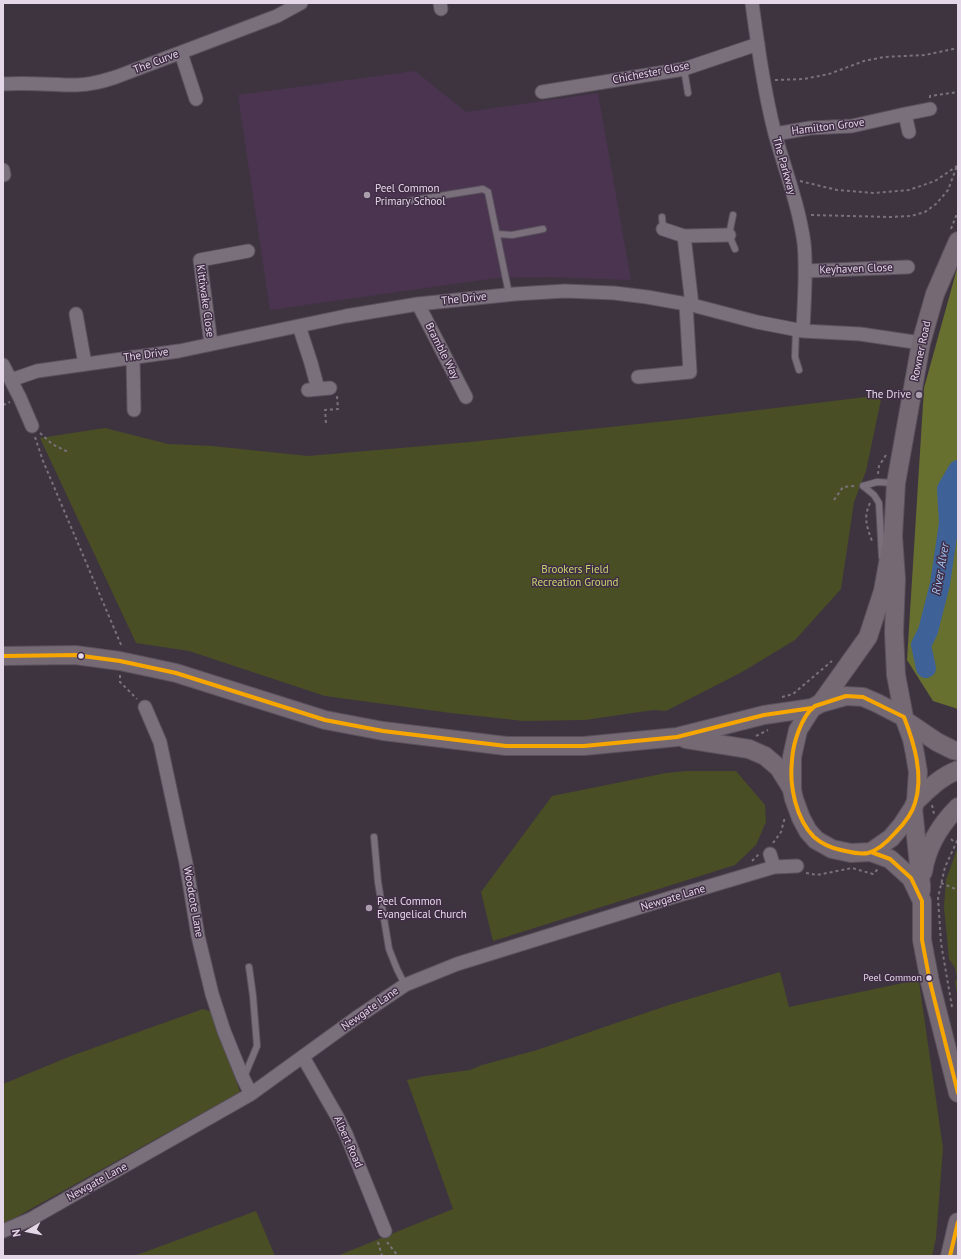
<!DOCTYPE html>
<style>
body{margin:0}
#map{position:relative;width:961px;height:1259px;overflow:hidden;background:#3e3440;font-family:"PT Sans",sans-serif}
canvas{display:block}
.frame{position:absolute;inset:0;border:4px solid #e4d7e7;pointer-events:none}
.north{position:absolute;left:8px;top:1211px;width:40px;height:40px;-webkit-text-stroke:3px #412e46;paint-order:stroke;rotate:260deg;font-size:11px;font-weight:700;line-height:16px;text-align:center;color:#e4d7e7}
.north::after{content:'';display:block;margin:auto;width:14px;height:18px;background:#e4d7e7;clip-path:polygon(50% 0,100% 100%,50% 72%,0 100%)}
</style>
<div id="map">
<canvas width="961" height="1259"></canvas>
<div class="frame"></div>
<div class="north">N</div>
</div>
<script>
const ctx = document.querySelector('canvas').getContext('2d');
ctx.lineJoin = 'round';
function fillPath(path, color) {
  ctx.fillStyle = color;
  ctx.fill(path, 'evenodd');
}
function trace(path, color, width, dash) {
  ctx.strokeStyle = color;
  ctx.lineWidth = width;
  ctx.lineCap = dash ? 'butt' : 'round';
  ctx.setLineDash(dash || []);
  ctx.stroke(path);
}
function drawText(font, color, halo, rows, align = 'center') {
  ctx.font = font + ' "PT Sans",sans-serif';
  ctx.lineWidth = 3;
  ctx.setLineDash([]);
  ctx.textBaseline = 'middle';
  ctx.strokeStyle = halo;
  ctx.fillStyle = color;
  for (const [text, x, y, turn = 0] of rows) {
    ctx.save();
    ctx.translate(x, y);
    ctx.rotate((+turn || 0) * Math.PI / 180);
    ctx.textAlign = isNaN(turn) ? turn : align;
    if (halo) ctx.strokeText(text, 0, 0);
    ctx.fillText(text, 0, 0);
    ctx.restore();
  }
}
fillPath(new Path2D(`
 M415 71 466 112 598 93 631 280 548 277 496 278 270 310 238 95Z`), '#4a3450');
fillPath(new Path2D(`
 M882 395 866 471 854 502 841 589 795 640 742 672 666 711 653 710 585 720 524 721 451 713 325 696 189 651 136 643 40 438 105 428 168 444 212 446 308 456 470 442 685 419Z
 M687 771H736L765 805 766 822 756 845 735 865 493 941 481 892 552 796 666 773Z
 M958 846V999L955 982 957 978 955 968 949 959 944 907 946 880Z
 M780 972 789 1007 908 982H919L943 1148 936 1238 932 1256H337L453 1209 407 1080 425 1076 470 1070 482 1065 537 1050 669 1005Z
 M203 1009 212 1012 240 1092 11 1220 3 1223V1084L71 1056Z
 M256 1211 275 1256H134Z`), '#494e24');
fillPath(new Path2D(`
 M958 265V709L933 701 907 660 924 388Z`), '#68702f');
trace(new Path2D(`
 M926 668 921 645 928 631 940 584 949 523 947 489 958 470`), '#3e6297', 20);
const lane = new Path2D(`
 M684 69 688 93
 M396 203 483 189 488 192 509 294
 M733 215 729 235 735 249
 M662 217 663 229
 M497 234 512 235 543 229
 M796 329 795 357 799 370
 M863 486 874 495 879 503 882 557
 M863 486 877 482 894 483
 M374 837 378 882 389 949 397 969 405 985
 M244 1077 257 1046 253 996 249 967`);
const street = new Path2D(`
 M440 3 441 9
 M752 3C758 47 764 91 775 134 785 170 799 206 804 243 807 271 804 302 803 331
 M181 53 196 99
 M3 84C28 82 52 85 77 85 91 85 103 81 116 77L277 16 301 3
 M542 92 684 69 758 44
 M905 114 909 132
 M775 134 810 128 852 126 905 114 930 109
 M3 170 4 175
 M663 229 684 236 729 235
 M684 236 692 305
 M805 271 908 267
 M418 304 466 397
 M76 314 85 364
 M299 326 311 363 318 389
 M211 344 200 260 248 251
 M133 357 134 410
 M3 365 20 398 32 426
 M638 377 690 372 686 304
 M11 380 37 371 179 351 346 316 418 304 515 294 565 291 614 293 647 297 692 305 757 322 803 331 860 334 921 343
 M308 390 330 388
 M145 707 160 742 186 863 198 936 212 994 224 1031 243 1078 251 1094
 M770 854 774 867
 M303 1057 338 1118 346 1134 385 1231
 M3 1231 31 1219 251 1094 356 1018 405 985 457 964 673 897 774 867 797 866`);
const secondary = new Path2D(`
 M893 536 896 579 894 632 896 675 904 717 912 739 915 754 918 772 916 801 913 808 902 825 891 838 871 852 851 853 832 849 816 840 808 831 801 818 794 799 792 790V757L798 730 812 708 821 703 846 696 863 697 877 703 904 717
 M3 656 75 655 120 661 176 673 325 720 383 731 506 746H584L677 737 764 715 812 708
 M821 703 868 637 883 591 893 536 896 483 921 343 935 294 958 241
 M906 721 937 742 953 750 958 751
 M686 739 749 749 765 756 779 768 792 789
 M916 801C930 788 940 777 958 770
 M913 808 921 885V891
 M871 852 890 859 911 878 922 901V940L930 982 958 1093
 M923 872C927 847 940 825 958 807
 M950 1256 958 1222`);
trace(lane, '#5a515d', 8);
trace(street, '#5a515d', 15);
trace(secondary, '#5a515d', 20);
trace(new Path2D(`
 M775 80 804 79 829 74 864 61 884 57 925 55 958 48
 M930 98V96L958 92
 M800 181 837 190 873 193 909 190 935 181 957 166
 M811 215 890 217 911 216 925 212 936 204 948 190 957 166
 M951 229 958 211
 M3 405 10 402
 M326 423 325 410 338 409 337 396
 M40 433 52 444 68 452
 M35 437 43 461 122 647
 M878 474 879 466 886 455
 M834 500 843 487 855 486
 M870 503C863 518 867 527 872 541
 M120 675V682L137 699
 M782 697 793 694 832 661
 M756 736 768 730
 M932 805 934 814
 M951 839 955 843
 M773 843 781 832 785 817
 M752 861 759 854
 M806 873 817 875 852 868 873 874 878 869
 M941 883 958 890
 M952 1007 941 943 938 898 945 867 958 839
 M378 1242 382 1256
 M387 1242 398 1256`), '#79717b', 2, [3, 3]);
trace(lane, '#7a707c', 6);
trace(street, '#7a707c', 13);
trace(secondary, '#756a73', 18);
trace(new Path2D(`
 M3 656 75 655 120 661 176 673 325 720 383 731 506 746H584L677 737 764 715 812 708
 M846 696 863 697 904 717C914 743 924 775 915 803 912 814 903 825 895 833 888 841 879 850 868 853 859 855 850 852 841 850 831 848 822 844 814 837 796 819 789 786 792 760 793 744 801 716 815 706Z
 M871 852 890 859 911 878 922 901V940L930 982 958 1093
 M950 1256 958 1222`), '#f7a600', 4);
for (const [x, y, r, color] of [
 [367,195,4,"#aa9ead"],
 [919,395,4,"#aa9ead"],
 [81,656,3.5,"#e4d7e7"],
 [369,908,4,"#aa9ead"],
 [929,978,3.5,"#e4d7e7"]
]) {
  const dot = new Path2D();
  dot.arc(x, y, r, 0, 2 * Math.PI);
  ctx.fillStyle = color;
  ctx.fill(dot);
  trace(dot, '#412e46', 1.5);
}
drawText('10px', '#e4d7e7', '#412e46', [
 ["Peel Common",922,978]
], 'right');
drawText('11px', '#e4d7e7', '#412e46', [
 ["The Curve",156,62,-21],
 ["Chichester Close",651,73,-11],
 ["Hamilton Grove",828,127,-7],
 ["The Parkway",784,166,74],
 ["Keyhaven Close",856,269,-2],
 ["The Drive",464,299,-6],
 ["Kittiwake Close",205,301,82],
 ["Bramble Way",442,351,63],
 ["Rowner Road",921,351,-78],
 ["The Drive",146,355,-8],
 ["Newgate Lane",673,898,-17],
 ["Woodcote Lane",193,902,80],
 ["Newgate Lane",370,1009,-35],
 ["Albert Road",348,1142,66],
 ["Newgate Lane",97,1182,-29]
]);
drawText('11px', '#e4d7e7', '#412e46', [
 ["Peel Common",375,189],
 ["Primary School",375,202],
 ["The Drive",911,395,"right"],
 ["Peel Common",377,902],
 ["Evangelical Church",377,915]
], 'left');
drawText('11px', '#c6d66d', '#412e46', [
 ["Brookers Field",575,570],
 ["Recreation Ground",575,583]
]);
drawText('italic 12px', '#a2c5f5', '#412e46', [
 ["River Alver",941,569,-80]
]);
</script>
